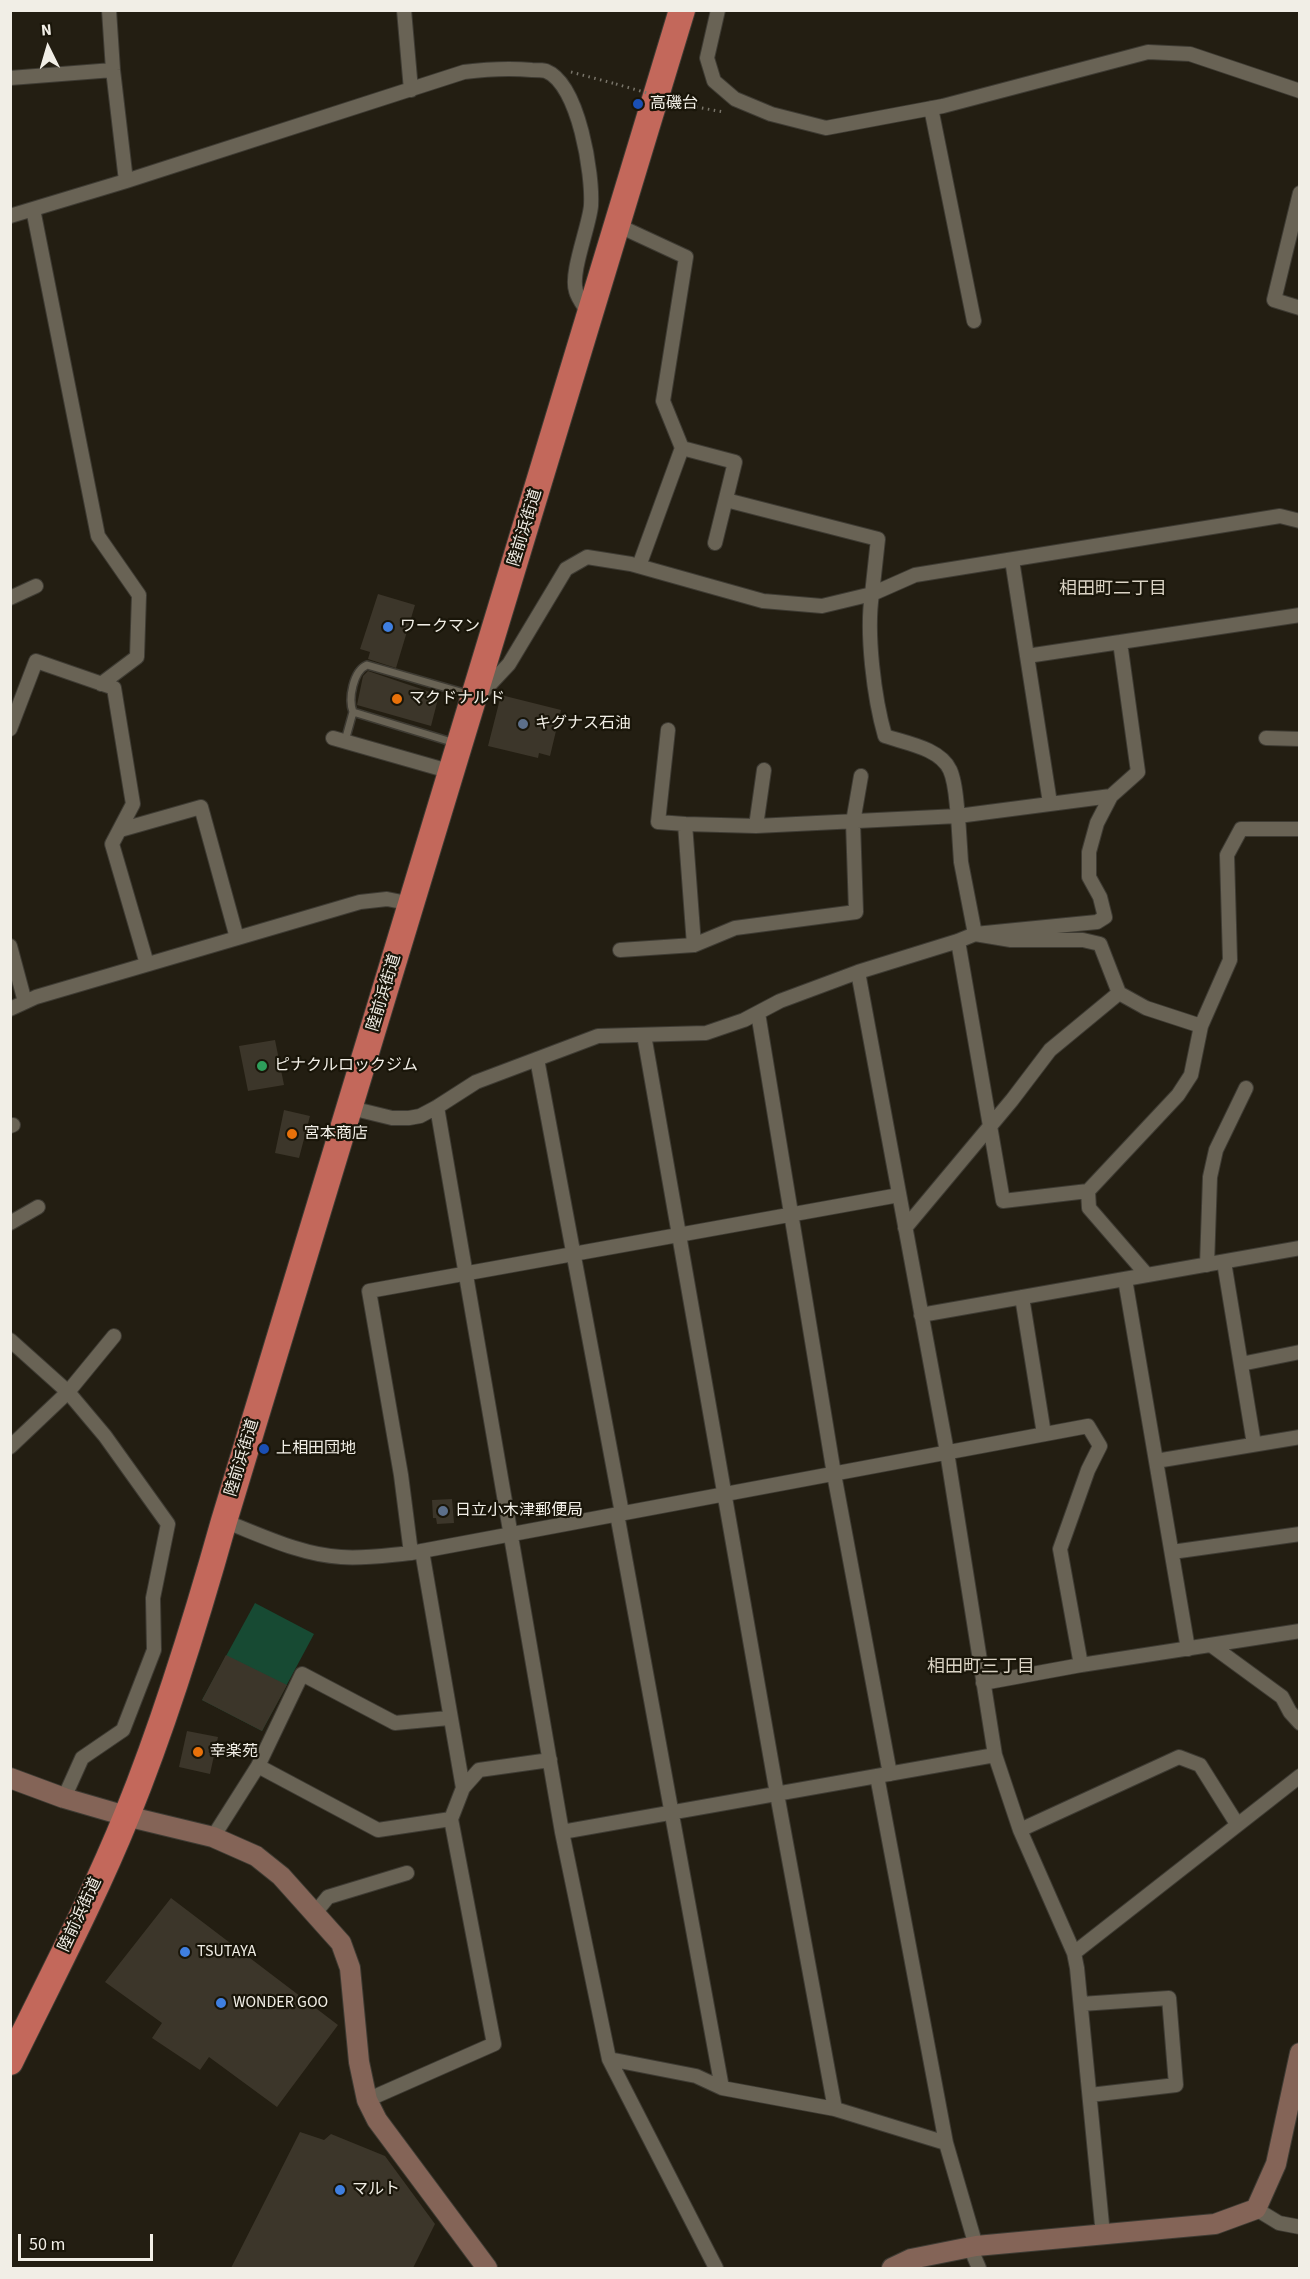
<!DOCTYPE html>
<meta charset="utf-8">
<style>
body{margin:0}
#map{position:relative;width:1310px;height:2279px;overflow:hidden;background:#231e12;font-family:"Source Sans 3",sans-serif}
canvas{display:block}
.frame{position:absolute;inset:0;border:12px solid #f1eee6;pointer-events:none}
.north{position:absolute;left:18px;top:18px;width:60px;height:60px;-webkit-text-stroke:4px #191509;paint-order:stroke;rotate:355deg;font-size:16px;font-weight:700;line-height:24px;text-align:center;color:#f1eee6}
.north::after{content:'';display:block;margin:auto;width:21px;height:27px;background:#f1eee6;clip-path:polygon(50% 0,100% 100%,50% 72%,0 100%)}
.scale{position:absolute;left:18px;top:2234px;width:135px;height:27px;box-sizing:border-box;border:3px solid #f1eee6;border-top:0;padding-left:8px;font-size:18px;line-height:21px;white-space:nowrap;color:#f1eee6;-webkit-text-stroke:4px #191509;paint-order:stroke}
</style>
<div id="map">
<canvas width="1310" height="2279"></canvas>
<div class="frame"></div>
<div class="north">N</div>
<div class="scale">50 m</div>
</div>
<script>
const ctx = document.querySelector('canvas').getContext('2d');
ctx.lineJoin = 'round';
function fillPath(path, color) {
  ctx.fillStyle = color;
  ctx.fill(path, 'evenodd');
}
function trace(path, color, width, dash) {
  ctx.strokeStyle = color;
  ctx.lineWidth = width;
  ctx.lineCap = dash ? 'butt' : 'round';
  ctx.setLineDash(dash || []);
  ctx.stroke(path);
}
function drawText(font, color, halo, rows, align = 'center') {
  ctx.font = font + ' "Source Sans 3","Noto Sans JP",sans-serif';
  ctx.lineWidth = 4.5;
  ctx.setLineDash([]);
  ctx.textBaseline = 'middle';
  ctx.strokeStyle = halo;
  ctx.fillStyle = color;
  for (const [text, x, y, turn = 0] of rows) {
    ctx.save();
    ctx.translate(x, y);
    ctx.rotate((+turn || 0) * Math.PI / 180);
    ctx.textAlign = isNaN(turn) ? turn : align;
    if (halo) ctx.strokeText(text, 0, 0);
    ctx.fillText(text, 0, 0);
    ctx.restore();
  }
}
fillPath(new Path2D(`
 M255 1603 314 1634 262 1731 202 1700Z`), '#174a33');
fillPath(new Path2D(`
 M378 594 415 605 396 668 368 659 370 652 360 649Z
 M368 671 439 695 431 726 357 705 363 676Z
 M501 695 561 710 550 756 539 753 538 758 488 746Z
 M275 1040 284 1085 248 1091 239 1046Z
 M284 1110 310 1116 299 1158 275 1153Z
 M452 1499 454 1523 437 1524 436 1518H433L432 1500Z
 M226 1655 287 1685 262 1731 202 1700Z
 M187 1731 218 1737 210 1774 179 1767Z
 M171 1898 338 2025 277 2107 209 2057 200 2070 152 2038 162 2023 105 1982Z
 M300 2132 324 2140 331 2134 385 2156 435 2224 413 2268H231Z`), '#3c362a');
const lane = new Path2D(`
 M345 741 353 712
 M455 743 353 712C348 699 353 671 367 665L471 695`);
const street = new Path2D(`
 M109 10 113 70 126 181
 M404 10 411 90
 M718 10 707 58 714 81 735 99 771 114 826 128 943 106 1148 52 1190 54 1300 91
 M10 78 113 70
 M931 108 974 321
 M1300 193 1274 300 1300 308
 M33 209 98 536 139 595 137 657 101 684
 M10 216 126 181 464 72C488 69 509 68 532 70 536 70 543 70 546 71 579 84 593 175 591 206 589 227 570 273 576 291 578 299 585 307 589 314
 M617 225 686 257 663 401 682 448
 M1012 560 1050 803
 M639 566 682 448 735 462 715 543
 M10 598 36 586
 M1120 642 1138 772 1111 796 958 816C956 801 956 783 950 770 940 748 905 743 885 736 874 698 866 633 872 594L915 575 1280 516 1300 521
 M1027 656 1300 615
 M480 695 509 664 566 569 587 557 631 564 763 601 822 606 872 594 878 539 726 500
 M10 729 36 661 114 688 133 804 112 844 147 964
 M668 730 658 822 685 824
 M333 738 452 772
 M1266 738 1300 739
 M756 826 764 770
 M120 830 201 807 237 938
 M958 941 1003 1201 1088 1191 1089 1208 1147 1275
 M694 945 735 928 856 912 853 822 861 776
 M10 946 25 1002
 M620 950 694 945 685 824 756 826 958 816 961 862 975 934 1097 922 1105 917 1100 897 1089 877V852L1097 823 1111 796
 M858 972 947 1452 995 1755 1020 1830 1074 1953 1077 1968 1103 2235
 M1119 993 1146 1008 1201 1026
 M10 1009 36 997 360 902 387 899 412 904
 M758 1013 834 1474 890 1774
 M644 1035 777 1794 835 2109 946 2143 877 1776
 M537 1059 622 1513
 M437 1107 562 1832 609 2059 716 2268
 M351 1108 392 1118H409L420 1116 437 1107 476 1082 598 1036 706 1033 744 1020 780 1001 858 972 958 941 975 934 1011 940H1083L1100 944 1119 993 1050 1050 1012 1100 905 1228
 M10 1126 13 1125
 M1088 1191 1178 1095 1191 1075 1201 1026 1230 960 1227 855 1241 829H1300
 M10 1223 38 1207
 M1224 1262 1254 1444
 M1207 1265 1210 1177 1216 1150 1246 1088
 M1125 1279 1188 1649
 M1022 1297 1044 1434
 M921 1315 1300 1248
 M10 1340 68 1392 105 1436 168 1524 153 1598 154 1650 123 1730 82 1758 64 1798
 M1241 1364 1300 1352
 M10 1447 68 1392 114 1336
 M1156 1461 1300 1437
 M617 1514 722 2088
 M224 1521C261 1535 301 1555 341 1557 364 1559 388 1555 411 1553L1088 1426 1100 1446 1088 1470 1060 1549 1081 1665
 M422 1551 463 1788
 M1172 1552 1300 1534
 M411 1553 401 1475 369 1291 899 1195
 M1211 1645 1282 1697 1290 1712 1300 1723
 M983 1683 1081 1665 1300 1631
 M258 1766 378 1830 451 1819 463 1788 479 1770 550 1760
 M1020 1830 1179 1757 1200 1765 1237 1824
 M562 1832 995 1755
 M213 1837 258 1766 302 1674 395 1723 449 1718
 M315 1913 328 1897 407 1873
 M1074 1953 1300 1776
 M1081 2004 1169 1998 1176 2085 1090 2095
 M609 2059 696 2076 722 2088 835 2109
 M367 2100 494 2044 451 1819
 M946 2143 976 2246
 M1256 2209 1279 2223 1300 2227
 M970 2247 979 2268`);
const secondary = new Path2D(`
 M10 1778 64 1798 126 1816 213 1837 256 1856 281 1876 341 1943 350 1968 359 2062 367 2100 377 2120 487 2268
 M892 2268 911 2259 976 2246 1215 2224 1256 2209 1276 2164 1300 2053`);
const highway = new Path2D(`
 M10 2062C50 1980 93 1899 127 1815 166 1719 196 1621 224 1521L682 10`);
trace(lane, '#3e3b33', 10);
trace(street, '#3e3b33', 16);
trace(secondary, '#3e3b33', 22);
trace(highway, '#3e3b33', 28);
trace(new Path2D(`
 M571 72 616 84
 M696 107 724 112`), '#79756a', 3, [1.5, 4.5]);
trace(lane, '#696355', 7);
trace(street, '#696355', 14);
trace(secondary, '#846457', 20);
trace(highway, '#c3685b', 26);
trace(new Path2D(`
 M616 84 696 107`), '#79756a', 3, [1.5, 4.5]);
for (const [x, y, r, color] of [
 [638,104,6,"#1a4fb4"],
 [388,627,6,"#3f7fe0"],
 [397,699,6,"#e8710a"],
 [523,724,6,"#5c6f8a"],
 [262,1066,6,"#2e9e5b"],
 [292,1134,6,"#e8710a"],
 [264,1449,6,"#1a4fb4"],
 [443,1511,6,"#5c6f8a"],
 [198,1752,6,"#e8710a"],
 [185,1952,6,"#3f7fe0"],
 [221,2003,6,"#3f7fe0"],
 [340,2190,6,"#3f7fe0"]
]) {
  const dot = new Path2D();
  dot.arc(x, y, r, 0, 2 * Math.PI);
  ctx.fillStyle = color;
  ctx.fill(dot);
  trace(dot, '#191509', 2);
}
drawText('16px', '#f1eee6', '#191509', [
 ["高磯台",650,104],
 ["ワークマン",400,627],
 ["マクドナルド",409,699],
 ["キグナス石油",535,724],
 ["ピナクルロックジム",274,1066],
 ["宮本商店",304,1134],
 ["上相田団地",276,1449],
 ["日立小木津郵便局",455,1511],
 ["幸楽苑",210,1752],
 ["TSUTAYA",197,1952],
 ["WONDER GOO",233,2003],
 ["マルト",352,2190]
], 'left');
drawText('16px', '#f1eee6', '#191509', [
 ["陸前浜街道",526,528,-73],
 ["陸前浜街道",385,993,-73],
 ["陸前浜街道",243,1458,-73],
 ["陸前浜街道",81,1915,-65]
]);
drawText('18px', '#dad3c4', '#191509', [
 ["相田町二丁目",1113,590],
 ["相田町三丁目",981,1668]
]);
</script>
